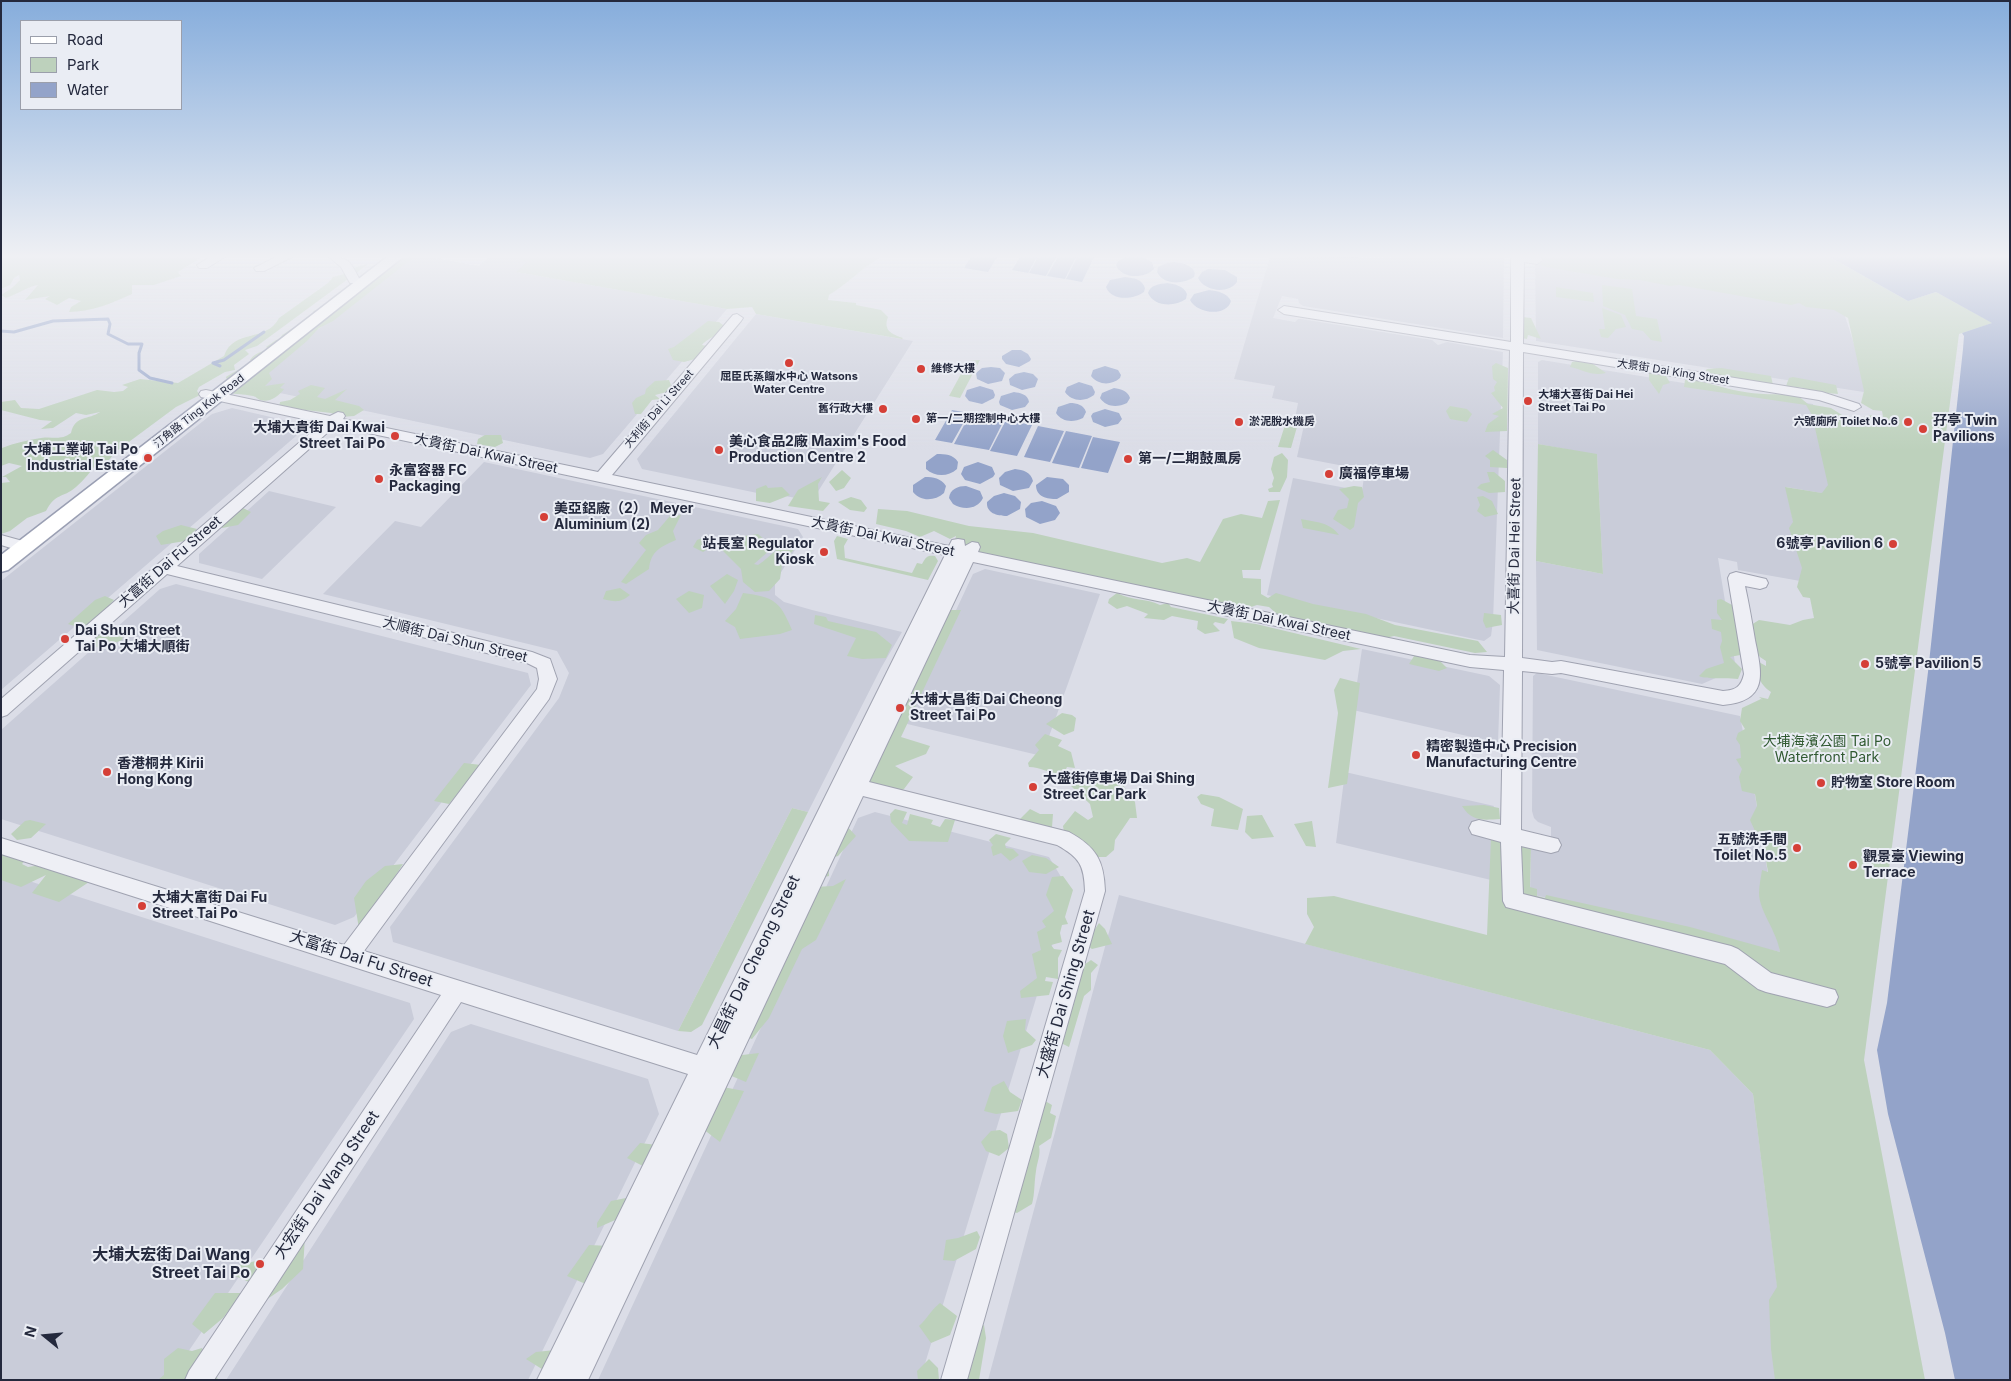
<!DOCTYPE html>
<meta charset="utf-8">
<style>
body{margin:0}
#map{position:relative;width:2011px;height:1381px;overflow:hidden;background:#dbdde7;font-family:Inter,sans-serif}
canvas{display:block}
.frame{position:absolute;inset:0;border:2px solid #24293d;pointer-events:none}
.legend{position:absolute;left:20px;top:20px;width:162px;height:90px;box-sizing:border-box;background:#eaedf4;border:1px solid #9b9fab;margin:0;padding:6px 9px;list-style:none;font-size:15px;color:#24293d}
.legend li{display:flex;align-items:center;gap:10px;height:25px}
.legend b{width:25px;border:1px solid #9b9fab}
.north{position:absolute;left:20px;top:1311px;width:50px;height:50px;-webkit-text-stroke:4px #eaedf4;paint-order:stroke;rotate:287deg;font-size:14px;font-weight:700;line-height:20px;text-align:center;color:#24293d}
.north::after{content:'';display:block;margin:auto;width:18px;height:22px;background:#24293d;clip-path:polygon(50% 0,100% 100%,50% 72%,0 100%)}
</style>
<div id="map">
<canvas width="2011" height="1381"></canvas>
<div class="frame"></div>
<ul class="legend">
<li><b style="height:6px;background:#fff"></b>Road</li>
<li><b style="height:14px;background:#bdd1bc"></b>Park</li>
<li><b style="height:14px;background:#93a3c9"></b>Water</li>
</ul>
<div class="north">N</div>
</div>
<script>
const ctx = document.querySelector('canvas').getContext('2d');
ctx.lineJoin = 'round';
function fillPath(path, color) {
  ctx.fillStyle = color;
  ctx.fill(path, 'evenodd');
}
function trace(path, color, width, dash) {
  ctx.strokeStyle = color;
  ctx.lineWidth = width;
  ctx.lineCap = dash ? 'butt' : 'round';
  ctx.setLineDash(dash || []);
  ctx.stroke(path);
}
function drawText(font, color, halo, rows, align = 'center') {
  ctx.font = font + ' Inter,"Noto Sans TC",sans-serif';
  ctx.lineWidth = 4;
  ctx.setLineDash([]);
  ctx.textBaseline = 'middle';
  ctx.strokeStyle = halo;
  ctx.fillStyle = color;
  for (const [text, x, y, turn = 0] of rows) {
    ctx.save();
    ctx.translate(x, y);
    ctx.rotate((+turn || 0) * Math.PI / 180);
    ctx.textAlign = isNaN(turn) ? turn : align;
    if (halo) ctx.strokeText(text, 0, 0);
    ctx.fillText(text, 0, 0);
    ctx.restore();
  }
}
fillPath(new Path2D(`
 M410 257H430L479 266 489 257H533L517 272 727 309 603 454 590 458 256 388V378Z
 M1270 257 1504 258 1503 338 1303 306 1299 303 1298 299 1282 296 1273 318 1295 322 1298 319H1301L1432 340 1438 345 1447 342 1503 352 1493 621 1491 636 1484 641 1267 595 1293 478 1362 491 1365 470 1297 457 1304 425 1294 423 1298 403 1272 398 1275 386 1234 379Z
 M1535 263 1842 307 1870 393 1536 341Z
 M756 314 913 341 812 501 764 492 762 494 642 469 637 459Z
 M1542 360 1813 404 1839 496 1786 487 1806 582 1738 570 1737 562 1718 558 1736 669 1702 684 1537 650 1536 561 1603 574 1597 455 1538 444V362Z
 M232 408 301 424 303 430 1 690V581L212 414Z
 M484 462 798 529 803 537 775 582V595L784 602 812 610 902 632 881 668 808 812 792 808 678 1031 393 942 390 927 559 698 569 673 557 651 323 594 395 521 421 527Z
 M269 491 336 507 262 579 199 563V554Z
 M985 569 1100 594 1042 756 903 723 973 574Z
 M176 584 528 673 531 685 354 917 335 925 1 819V730L160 589Z
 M1362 649 1489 676 1500 685 1498 743 1353 710Z
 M1537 673 1740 716 1759 817 1780 952 1530 894 1531 847 1551 852V827L1538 822 1534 818 1532 811 1533 676Z
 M1345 772 1494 806 1491 812 1480 813 1479 828 1491 838V880L1336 843Z
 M875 812 1049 857 1069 890 920 1380H598L858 818Z
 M1 872 410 1003 414 1019 169 1380H1Z
 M1119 895 1710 1050 1753 1094 1789 1380H988Z
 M471 1024 648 1079 659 1114 528 1380H226L451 1032Z`), '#c9ccd9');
fillPath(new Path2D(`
 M1 257H202L178 272 181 276 154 285H132V294C113 303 90 312 69 312L71 307 81 301 69 298 57 305 45 299 50 296 25 300 38 285C29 286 16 295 6 298L1 295 12 288 20 280 19 275 14 278 10 285 1 289Z
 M397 257H414L333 321 319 328 307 341 269 373 272 379 265 386 285 383 280 388 284 389C279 396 270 403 260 400 256 398 257 397 253 396 243 394 232 394 221 392L228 383 226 377C234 371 244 368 252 361L250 360C253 355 260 351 266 351L269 349 266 347 276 340 280 339 282 335 315 314 313 311 320 309 351 286 350 284 357 282 374 269 371 267 379 266Z
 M516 257H882C862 267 848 284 829 295L828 300 856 303V305L881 310 888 317C883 330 891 334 903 338L902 339 756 314 752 307 727 309 516 272 527 262H523Z
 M1530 257H1830L1908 301 1936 292 1993 323 1959 334 1864 1060 1925 1380H1775L1771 1349 1769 1300 1777 1287 1753 1094 1710 1050 1305 944 1314 927 1307 914V898L1334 896 1487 935 1491 838 1531 847 1530 887 1537 889V896L1545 898 1546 895 1690 927 1780 952C1777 931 1759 911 1759 893 1759 886 1761 877 1762 870L1768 872 1761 832 1755 831 1750 820 1757 806 1755 794 1742 791 1739 777 1742 769 1736 759 1741 758 1740 745 1736 739 1738 733 1745 729 1740 721 1742 708 1761 699 1763 700 1759 697 1768 699 1771 692C1758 683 1758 675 1757 661L1766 666V661L1760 657 1740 632 1759 620 1790 625 1803 620 1814 618 1810 598 1803 597 1797 587 1802 568 1789 528 1793 522 1785 487 1822 493 1828 485 1812 415 1806 405 1684 387 1685 380C1704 380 1721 388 1739 391 1758 395 1778 394 1797 395L1808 404 1831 408 1850 420 1872 415 1881 419 1883 417 1882 411 1873 410 1861 403 1864 391 1848 318 1834 310 1806 307 1799 303 1791 305 1679 285 1670 286 1640 280 1617 279 1546 267 1532 261Z
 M368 264 354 275H346L348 279 257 346 245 350 249 354 234 365 235 370 225 372 199 387 197 391 200 395 176 407 118 450C112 455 109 461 102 467L97 463C91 471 84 480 76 487 62 499 56 492 46 511L27 518 10 531 1 534V483L10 482 6 477H2L22 466 9 463 1 466 2 448C15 443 27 440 41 438 53 436 60 441 71 433 75 415 89 420 100 412L86 415 76 413 53 428 41 429 52 421 40 420 1 410V402L15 400 21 408 39 409 97 390 114 392 123 391 128 387 122 385 140 379 178 383 224 356C234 328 266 343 279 318L328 283 333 277 344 274 345 270Z
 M1602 285 1632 289 1636 316 1657 319 1662 342 1651 340 1643 331 1632 329 1625 315 1603 306Z
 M1556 287 1593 293 1594 302 1556 297Z
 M1602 308 1621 315 1626 327 1616 329 1608 338 1601 337 1599 329H1605Z
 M1513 316 1531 318 1541 339 1528 335 1527 339 1515 337Z
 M708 321 719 322 727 328C721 333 705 340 702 345L707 346 699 358 684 362 673 360 668 349 674 347Z
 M980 360 960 398 949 396 968 361Z
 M1576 361 1593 364 1606 373C1592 377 1582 369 1570 367L1572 362Z
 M1496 363 1508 368 1507 431 1485 432 1488 424 1499 416 1492 414 1503 408 1491 393 1495 391 1494 387 1497 382 1493 379 1492 366Z
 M1721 368 1771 376 1773 385 1702 374 1707 369Z
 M1651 372 1665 374 1670 383 1663 385 1659 394 1649 380V373Z
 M1793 377 1836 385 1838 394 1805 391 1804 388 1786 386 1789 378Z
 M669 380 671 385 667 392 655 395 660 399 652 400 641 414H635L632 403 636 398 645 394 646 389 655 381Z
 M311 385 325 388 317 397 325 399 347 389 335 400 359 406 364 410 354 416 341 417 331 413 279 407 280 402 290 400 300 394 298 391Z
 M1450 406 1467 409 1472 414 1467 422 1450 419 1446 411Z
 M1285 425 1297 427 1291 448 1278 447Z
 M485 435H501L503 443 495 447 477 444 478 439Z
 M1538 444 1597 454 1603 574 1536 561Z
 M1493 450 1507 460V468L1490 467V460L1485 456Z
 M1282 453 1288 460 1287 477 1280 492H1269L1268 489 1273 487 1272 484 1274 478 1271 469 1274 457Z
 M842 470 851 478 844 488 836 491 829 482Z
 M1487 472H1494L1505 481V492L1489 493 1477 488 1481 484 1490 482Z
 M822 477 818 484 819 501 830 503 823 511 788 506 798 490Z
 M766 485 768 488 782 487 790 495 770 503 756 501V489Z
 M1354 486 1362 487 1364 497 1358 503 1354 527 1350 530 1333 519 1338 510 1347 508 1349 499 1339 489Z
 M1483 496 1492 501 1498 514 1485 517 1477 511 1480 505 1477 497Z
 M851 497 861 500 867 508 864 512 850 510 838 502Z
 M1280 500 1260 570H1242L1243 578 1261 579V594L1268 598 1276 593 1313 604 1366 614 1395 625 1478 641 1487 652 1475 653 1394 636 1376 640 1286 622 1269 607 1257 605 1233 613 997 562 954 545 956 536 950 539 934 531 920 537 906 531 876 524 878 509 907 511 969 526 1033 533 1162 563 1187 558 1200 562 1223 519 1241 514 1262 518 1268 501Z
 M241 507 251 512 238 525 222 528V524L232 517 233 513Z
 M681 515 673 531 676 540C660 547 651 551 649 569L626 584 621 582 646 550 639 543 646 535 658 530 670 516Z
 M1301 519C1315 522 1330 522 1339 535L1303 528Z
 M181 525 197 529 185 541 161 545 156 536 163 531Z
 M758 534 766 541 770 550 754 564 758 565C772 556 781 542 796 538L801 540 782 565 780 579 769 591 755 592 743 582 741 569 722 550 738 537Z
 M708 536 719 542 703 552 693 547 697 540Z
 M837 536 848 539 844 546 845 558 912 573 917 563 922 564C926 557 927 555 935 556L938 561 928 580 837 559 834 541Z
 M727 574 738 580 734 591 725 604 710 586Z
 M620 588 630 595C620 603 615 602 603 599L606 591Z
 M689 591 704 595 702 608 689 613 676 599Z
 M743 593C774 597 780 601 792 630L780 634 740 639 735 627 725 621 736 609Z
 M1117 593C1132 601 1146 598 1160 605L1168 603 1171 607 1228 619 1224 624 1215 622 1213 624 1220 631 1205 634 1197 629 1198 621 1172 616 1164 620 1144 618 1148 614 1127 606 1117 609 1108 603 1109 599Z
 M105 596 114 600 98 618 81 628 68 624 95 600Z
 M1721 599 1732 605 1735 618 1740 655 1730 657 1742 669 1738 679C1726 677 1708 680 1699 676L1706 669 1724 663 1720 647 1722 641 1721 632 1712 629 1711 619 1722 620 1717 613V600Z
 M945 610H961L901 737 930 746 926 754 895 766 913 777 904 789 885 801 867 780Z
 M1484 613 1501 615 1502 625 1486 628 1483 621Z
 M815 615 826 617 828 621 876 632 892 645 886 658 862 659 847 656 856 638 814 624Z
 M1231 621 1256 624 1361 649 1343 651 1325 660 1259 648 1234 638Z
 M120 626H125L122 640 103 648 83 645 100 632Z
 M1416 653 1437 658 1447 668 1439 671 1409 664Z
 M1340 678 1360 683 1347 784 1328 788 1338 713 1334 690Z
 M1062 713 1072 715 1076 718 1074 731 1064 735 1046 724Z
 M1045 734 1062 740 1058 746 1071 752 1075 768 1067 767 1064 773C1050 775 1042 767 1029 767L1028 763 1039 750 1035 745Z
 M464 763 481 765 449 804 434 801Z
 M1085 771H1109L1122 780V784L1135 802 1137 818H1130L1115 840 1114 850 1106 857H1095L1064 832 1063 826 1075 811 1088 820 1093 817 1090 804 1071 786Z
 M1201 794 1219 797 1243 809 1238 830 1211 826 1214 809 1201 804 1197 797Z
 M1484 805 1499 808 1500 819C1483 820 1472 822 1462 806Z
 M792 808 808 812 702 1025 691 1032 678 1031Z
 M895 809 907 812 902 823 907 825 910 814 933 820 931 824 940 827 945 819 955 820 948 842 909 841 891 822 890 814Z
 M1030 809 1040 814H1053L1052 827 1043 831 1020 819Z
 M1262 815 1274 837 1252 839 1245 832 1247 816Z
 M30 820 46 824 31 838 17 840 11 834 25 821Z
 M1312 821 1316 847 1306 846 1294 824Z
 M846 825 856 836 838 856 828 859 829 876 807 881Z
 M996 834 1011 838 1005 844 1006 848 1013 849 1019 855 1010 861 1001 853 993 856 991 847 993 845 989 840Z
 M1 851 10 854 11 858 16 856 28 857 22 864 28 867 41 865 89 882 59 902 32 893 46 875 21 887 1 880Z
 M1032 855 1046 858 1059 867 1046 874 1029 872 1022 861Z
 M403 864 394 878 397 879 359 929 354 898 366 881 385 866Z
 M1063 876 1073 890 1065 917 1068 924 1062 925 1060 933 1062 942 1051 945 1054 949 1062 950 1058 958V979L1046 977 1045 981 1053 982 1049 995 1021 998 1020 991 1037 978 1032 954 1041 950 1037 932 1046 927 1042 921 1054 911 1046 895 1052 877Z
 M846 879 816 940 802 949 769 1018 752 1039 735 1033 815 887 833 886Z
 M1099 923 1105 929 1112 944 1092 949 1085 944Z
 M1091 960 1098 965 1091 973V990L1084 996 1069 1047 1059 1042 1068 976Z
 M1026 1019 1025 1030 1036 1040 1032 1045 1008 1053 1003 1036 1007 1021Z
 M759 1053 746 1082 717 1070 734 1056Z
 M1004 1081 1010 1092 1022 1100 1018 1111 996 1114 984 1111 992 1087Z
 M723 1087 744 1091 720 1142 703 1129Z
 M1040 1098 1052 1105 1050 1113 1056 1116 1051 1138 1039 1146C1041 1155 1037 1162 1036 1171 1034 1183 1035 1193 1032 1204L1017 1213 1001 1208Z
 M1000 1130 1007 1134 1009 1148 999 1156 986 1151 981 1142 991 1131Z
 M640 1143 657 1145 645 1167 627 1158Z
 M631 1197 622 1217 597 1228V1223L611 1201Z
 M977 1231 980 1237 976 1249 954 1261 943 1260 946 1240 958 1238Z
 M305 1236 303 1269 282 1289 266 1300 245 1333 215 1371 218 1380H158L164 1375V1359L178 1348 192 1351 202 1348 208 1358 241 1305H233L223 1318 204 1334 192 1324 215 1293H248L249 1282 233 1275 236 1266 275 1256Z
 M589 1245 610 1246 588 1285 567 1276Z
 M940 1303 957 1316 950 1335 931 1343 919 1326C927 1319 931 1310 940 1303Z
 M984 1325 986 1338 979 1380H952L971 1331Z
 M555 1350 545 1371 526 1359 536 1352Z
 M929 1359 938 1368 939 1380H918L917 1371Z`), '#bdd1bc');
fillPath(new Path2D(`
 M971 257H997L988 272 964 268Z
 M1020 257H1037L1028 273 1012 270Z
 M1038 257H1056L1046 276 1029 273Z
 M1058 257H1076L1065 279 1047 276Z
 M1077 257H1094L1082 282 1066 279Z
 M1126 257H1142L1152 262 1154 269C1145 279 1121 279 1116 265L1118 261Z
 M1830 257H2010V1380H1955L1945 1333 1888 1114 1877 1050 1887 1003 1928 672 1963 349 1964 336 1962 333 1992 323 1936 292 1908 301Z
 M1175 262C1183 263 1192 265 1195 273L1194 277C1183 285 1163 285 1157 272L1158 267 1167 263Z
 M1208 269 1225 270 1237 277V282C1229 294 1205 292 1198 278L1202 272Z
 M1125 277C1134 278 1142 279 1145 288L1144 292C1133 300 1111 301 1106 287L1110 280Z
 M1167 283C1175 284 1184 286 1187 294L1186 299C1175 307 1154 307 1148 293 1150 285 1159 284 1167 283Z
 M1209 290C1218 291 1227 293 1231 301 1226 318 1196 313 1190 300L1194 294Z
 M1012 350H1021L1028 354 1031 359 1030 361 1019 367 1006 364 1002 359V356Z
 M1105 366 1118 370 1121 375 1120 378C1111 386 1098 385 1091 376L1093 370Z
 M991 367 1000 368 1005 373 1002 381 988 384 977 379 976 373 982 368Z
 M1024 372 1033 374 1038 379 1035 387 1022 390 1010 385 1009 379 1015 374Z
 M1079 382 1092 386 1095 392 1094 395C1085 402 1072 402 1065 392L1067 387Z
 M980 386 993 390 995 395 994 398 982 404 969 401 965 396 967 390Z
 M1114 388C1121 389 1128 391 1130 398L1127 403C1117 408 1106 407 1100 398L1102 393Z
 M1014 392C1020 393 1028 394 1029 402L1025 407 1012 410 1000 405 999 402 1001 396Z
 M1070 403C1077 403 1084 405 1086 412L1083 418C1073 423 1062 422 1056 413L1058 407Z
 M1105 409 1119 413 1122 419 1118 424 1105 427 1093 422 1091 416 1093 413Z
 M952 410 969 413 952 443 935 440Z
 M970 414 1004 420 989 450 954 444Z
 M1006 420 1032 425 1017 456 990 451Z
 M1038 426 1064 431 1050 462 1024 457Z
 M1066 431 1092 436 1079 468 1052 463Z
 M1093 437 1120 442 1108 473 1081 468Z
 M937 454C945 454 953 454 958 462L957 469C948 477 935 477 926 469V462Z
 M978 462 992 467 995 474 993 477 980 484 965 480 961 474 964 467Z
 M1015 469C1023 470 1031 472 1033 481L1029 488 1013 491 1000 485 999 478 1005 472Z
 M925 477C933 477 941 478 946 486L944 493C935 501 921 502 913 492V485Z
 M1047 477 1063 479 1069 485V492L1057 499C1047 499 1036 497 1036 485Z
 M966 486 980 491 983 498C977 510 963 510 953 504L949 498C950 489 958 486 966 486Z
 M1004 493 1015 496 1021 502 1020 509 1007 516C997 516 986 513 987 502L994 496Z
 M1042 501 1056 506 1060 513 1055 520 1040 524 1026 517 1025 509 1031 503Z`), '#93a3c9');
trace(new Path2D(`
 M1 331 14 332 53 321 108 319 110 324 108 334 128 344H142L139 353V370L150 378 172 383
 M220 366 213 363 224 360 264 332`), '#93a3c9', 3);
const minor = new Path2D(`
 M210 257H225L207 268H199L197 265Z
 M276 257H292L264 271H256L254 268Z
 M329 257C349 256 351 263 360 280L358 283H350L341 267Z
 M1511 257H1539L1543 260 1537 264 1524 262 1523 344 1822 392 1859 404 1861 407 1854 411 1819 400 1523 352 1522 658 1552 662 1561 661 1723 691C1736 690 1741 687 1744 674L1728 578 1730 574 1736 572 1766 579 1768 583 1766 587 1760 589 1745 586C1749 604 1752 622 1755 640 1762 674 1769 701 1723 705L1561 673 1552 674 1522 671 1521 830 1558 839 1561 845 1558 851 1551 853 1521 846 1523 894 1731 946 1738 949 1771 973 1835 990 1838 997 1835 1004 1827 1007 1766 992 1758 989 1725 964 1506 907 1503 901 1501 842 1472 834 1469 828 1472 822 1479 820 1501 825 1504 670 1470 667 973 562 869 782 1069 832C1096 847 1104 860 1105 891L967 1380H941L1085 891C1084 865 1080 858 1057 845L863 796 588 1380H537L688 1074 461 1002 214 1380H185L189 1371 441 995 1 854V838L344 945 537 689 539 679 537 668 527 663 167 574 7 715 1 717V699L322 423 201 397 199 394 201 391 206 390 330 416 338 412 343 413 345 416 343 419 598 472 733 315 737 314 743 318 741 321 612 475 949 546 952 540 958 539 964 540 965 546 972 542 978 543 980 547 978 552 1470 655 1505 657 1510 350 1284 314 1278 310 1284 306 1511 342ZM335 426 945 555 697 1055 364 951 549 699 557 679 550 659 532 652 177 566Z
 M1 535 30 543 32 547 30 551 24 552 1 545Z`);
const major = new Path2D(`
 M387 257H403L8 570 1 572V555Z`);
trace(minor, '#a0a3b1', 2);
trace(major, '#9a9fb3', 3);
fillPath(minor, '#eeeff5');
fillPath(major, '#fff');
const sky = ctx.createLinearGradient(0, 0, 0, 450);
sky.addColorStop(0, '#86addc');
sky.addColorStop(0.57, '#eff0f4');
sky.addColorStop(1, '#eff0f400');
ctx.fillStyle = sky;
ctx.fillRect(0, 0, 2011, 450);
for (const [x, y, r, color] of [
 [789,363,5,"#d53f37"],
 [921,369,5,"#d53f37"],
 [1528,401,5,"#d53f37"],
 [883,409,5,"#d53f37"],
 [916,419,5,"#d53f37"],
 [1239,422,5,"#d53f37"],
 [1908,422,5,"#d53f37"],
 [1923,429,5,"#d53f37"],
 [395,436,5,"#d53f37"],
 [719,450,5,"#d53f37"],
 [148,458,5,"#d53f37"],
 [1128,459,5,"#d53f37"],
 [1329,474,5,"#d53f37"],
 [379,479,5,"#d53f37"],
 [544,517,5,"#d53f37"],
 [1893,544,5,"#d53f37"],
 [824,552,5,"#d53f37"],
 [65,639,5,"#d53f37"],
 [1865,664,5,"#d53f37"],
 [900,708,5,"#d53f37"],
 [1416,755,5,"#d53f37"],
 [107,772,5,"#d53f37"],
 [1821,783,5,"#d53f37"],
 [1033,787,5,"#d53f37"],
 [1797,848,5,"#d53f37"],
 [1853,865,5,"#d53f37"],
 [142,906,5,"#d53f37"],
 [260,1264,5,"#d53f37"]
]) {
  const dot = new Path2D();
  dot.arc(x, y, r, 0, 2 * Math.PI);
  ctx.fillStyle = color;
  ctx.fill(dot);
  trace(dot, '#eaedf4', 2);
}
drawText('bold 11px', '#24293d', '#eaedf4', [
 ["維修大樓",931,369],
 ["屈臣氏蒸餾水中心 Watsons",789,377,"center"],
 ["Water Centre",789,390,"center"],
 ["大埔大喜街 Dai Hei",1538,395],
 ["Street Tai Po",1538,408],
 ["舊行政大樓",873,409,"right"],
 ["第一/二期控制中心大樓",926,419],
 ["淤泥脫水機房",1249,422],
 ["六號廁所 Toilet No.6",1898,422,"right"]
], 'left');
drawText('11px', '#24293d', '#eaedf4', [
 ["大景街 Dai King Street",1673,372,9],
 ["大利街 Dai Li Street",659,409,-49],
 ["汀角路 Ting Kok Road",199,411,-38]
]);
drawText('bold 14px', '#24293d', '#eaedf4', [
 ["孖亭 Twin",1933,421],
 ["Pavilions",1933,437],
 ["大埔大貴街 Dai Kwai",385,428,"right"],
 ["Street Tai Po",385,444,"right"],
 ["美心食品2廠 Maxim's Food",729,442],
 ["Production Centre 2",729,458],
 ["大埔工業邨 Tai Po",138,450,"right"],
 ["Industrial Estate",138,466,"right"],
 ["第一/二期鼓風房",1138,459],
 ["永富容器 FC",389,471],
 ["Packaging",389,487],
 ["廣福停車場",1339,474],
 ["美亞鋁廠（2） Meyer",554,509],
 ["Aluminium (2)",554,525],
 ["站長室 Regulator",814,544,"right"],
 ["Kiosk",814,560,"right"],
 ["6號亭 Pavilion 6",1883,544,"right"],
 ["Dai Shun Street",75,631],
 ["Tai Po 大埔大順街",75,647],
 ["5號亭 Pavilion 5",1875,664],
 ["大埔大昌街 Dai Cheong",910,700],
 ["Street Tai Po",910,716],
 ["精密製造中心 Precision",1426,747],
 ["Manufacturing Centre",1426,763],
 ["香港桐井 Kirii",117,764],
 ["Hong Kong",117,780],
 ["大盛街停車場 Dai Shing",1043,779],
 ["Street Car Park",1043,795],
 ["貯物室 Store Room",1831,783],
 ["五號洗手間",1787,840,"right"],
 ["Toilet No.5",1787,856,"right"],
 ["觀景臺 Viewing",1863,857],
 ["Terrace",1863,873],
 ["大埔大富街 Dai Fu",152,898],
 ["Street Tai Po",152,914]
], 'left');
drawText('14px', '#24293d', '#eaedf4', [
 ["大貴街 Dai Kwai Street",486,454,12],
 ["大貴街 Dai Kwai Street",883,537,12],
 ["大喜街 Dai Hei Street",1515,546,-89],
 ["大富街 Dai Fu Street",170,562,-41],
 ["大貴街 Dai Kwai Street",1279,621,12],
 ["大順街 Dai Shun Street",455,640,14]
]);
drawText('14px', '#315a32', '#eaedf4', [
 ["大埔海濱公園 Tai Po",1827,742],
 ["Waterfront Park",1827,758]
]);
drawText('16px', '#24293d', '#eaedf4', [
 ["大富街 Dai Fu Street",361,959,18],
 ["大昌街 Dai Cheong Street",754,962,-64],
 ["大盛街 Dai Shing Street",1066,994,-74],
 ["大宏街 Dai Wang Street",327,1185,-56]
]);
drawText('bold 16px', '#24293d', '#eaedf4', [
 ["大埔大宏街 Dai Wang",250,1255],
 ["Street Tai Po",250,1273]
], 'right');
</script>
